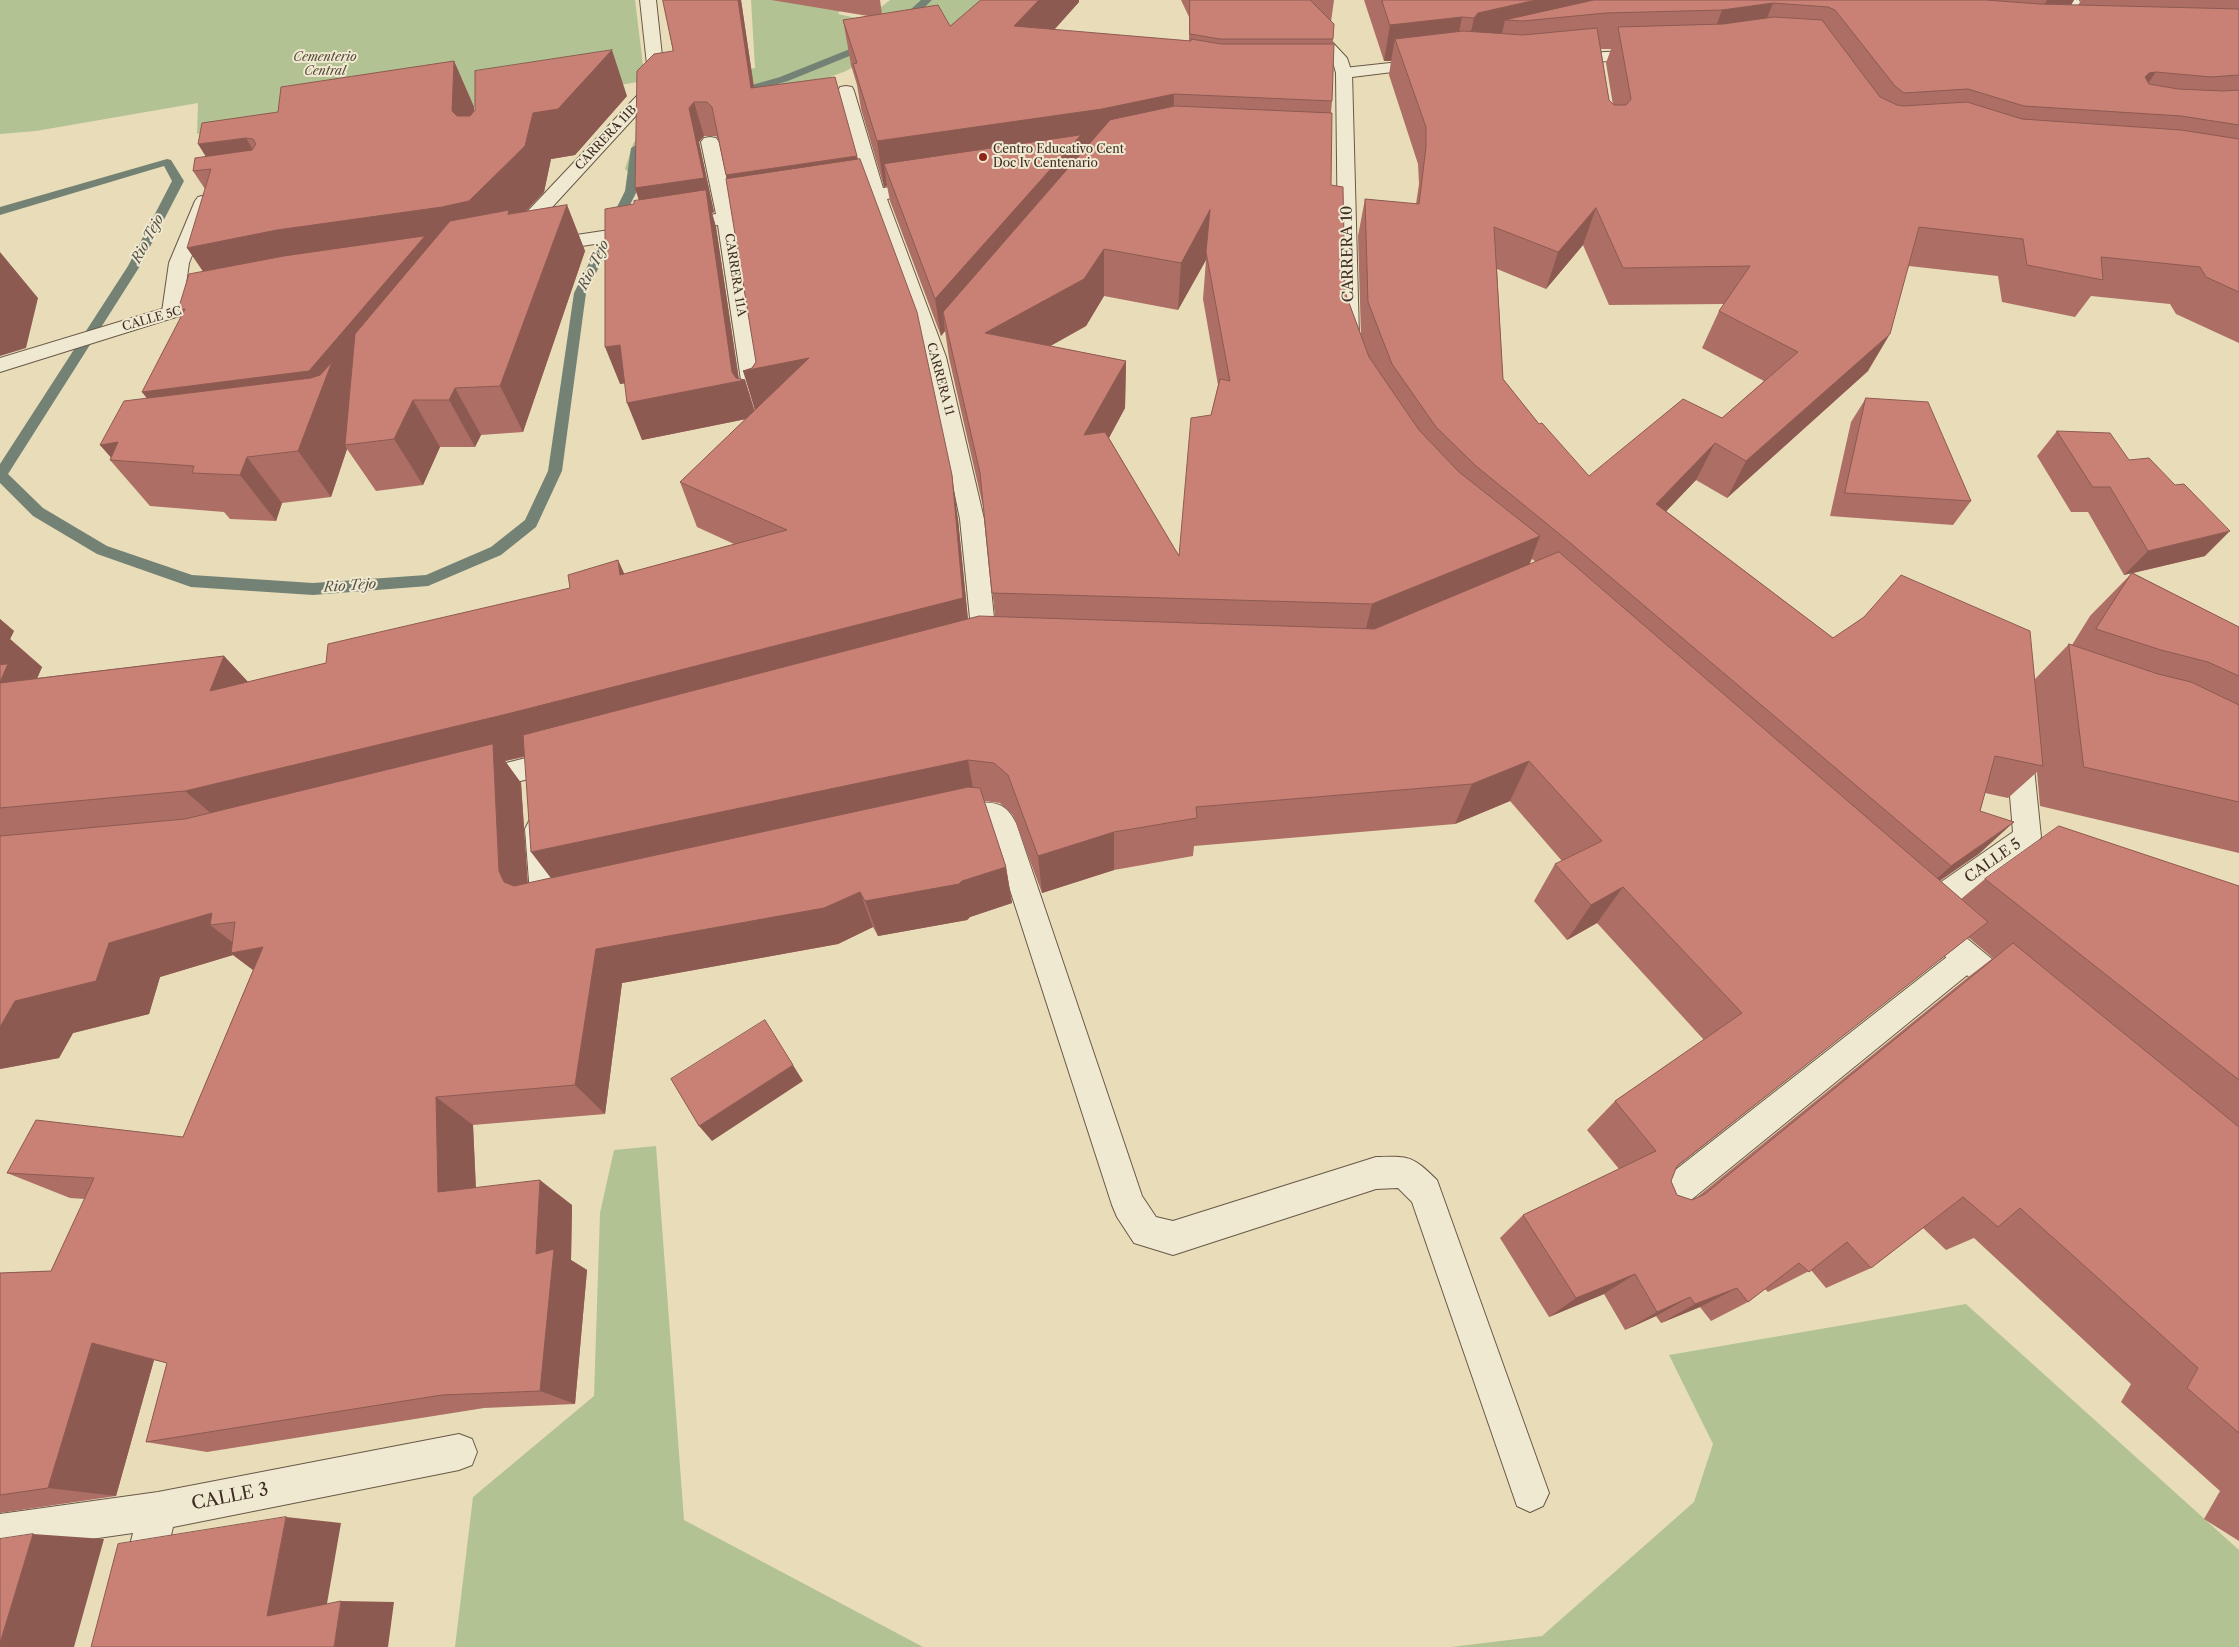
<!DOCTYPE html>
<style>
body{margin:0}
canvas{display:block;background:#e8ddb8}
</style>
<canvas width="2239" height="1647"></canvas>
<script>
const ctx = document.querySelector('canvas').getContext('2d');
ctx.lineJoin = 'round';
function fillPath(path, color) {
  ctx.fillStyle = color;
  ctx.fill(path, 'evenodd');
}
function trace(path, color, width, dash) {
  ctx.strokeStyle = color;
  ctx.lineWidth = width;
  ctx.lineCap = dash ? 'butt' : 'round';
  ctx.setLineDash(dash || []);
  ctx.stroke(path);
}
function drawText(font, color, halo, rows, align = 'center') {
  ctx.font = font + ' "Libre Caslon Text",serif';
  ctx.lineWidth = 4;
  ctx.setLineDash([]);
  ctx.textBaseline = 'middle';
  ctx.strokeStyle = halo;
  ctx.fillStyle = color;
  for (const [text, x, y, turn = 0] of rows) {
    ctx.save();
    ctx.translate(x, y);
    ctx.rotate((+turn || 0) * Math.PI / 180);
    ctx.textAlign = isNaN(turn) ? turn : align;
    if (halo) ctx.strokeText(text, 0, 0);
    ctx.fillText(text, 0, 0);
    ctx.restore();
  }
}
fillPath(new Path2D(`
 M0 0H635L645 81 474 107 281 116 197 134 198 103 36 131 0 134Z
 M751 0H846L838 14 865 20 890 0H1030L873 56 846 71 803 87 749 98 638 181 625 169 633 144 676 82 755 68Z
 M656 1146 684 1520 923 1647H455L473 1497 594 1396 600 1213 614 1150Z
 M1966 1304 2239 1550V1647H1451L1542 1636 1694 1502 1713 1444 1669 1355Z`), '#b3c292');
fillPath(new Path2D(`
 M921 0H932L906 25H898V21Z
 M870 41 874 42V46L788 81 735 96 730 93 731 91 780 77Z
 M651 136 657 139 642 149 637 191 586 293 562 471 536 527 501 555 428 586 313 595 191 587 97 554 33 516 0 483V464L128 266 172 181 164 166 0 215V207L167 159 171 160 184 181 140 266 8 474 43 508 107 546 192 575 313 583 426 575 491 547 525 520 548 471 574 293 625 191 631 148Z`), '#748276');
const pedestrian = new Path2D(`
 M210 194 216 196 219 200 216 204 212 205 189 263 182 312 179 316 172 318 165 316 162 312 169 263 195 201 198 197Z`);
const minor = new Path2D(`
 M640 0H656L665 84 522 240 515 242 508 240 506 236 508 232 649 83Z
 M2060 0H2079L2085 13C2077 24 2058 32 2044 28L2042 25 2044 22 2063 17 2069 12 2066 5Z
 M1647 50 1653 52 1655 55 1653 58 1565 64 1559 62 1557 59 1559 56 1565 54Z
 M1427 59 1433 61 1435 64 1433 67 1344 78 1338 76 1336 73 1338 70 1344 68Z
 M846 86 852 87 854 91 883 188 926 182 932 183 935 187 932 191 926 192 887 199 946 357 984 519 997 648 994 655 985 657 976 655 973 648 960 519 926 357 869 201 837 207 831 205 828 201 831 197 866 191 838 91 840 87Z
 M710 137 716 138 719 142 734 212 768 206 775 208 777 212 775 216 736 222 767 407 764 412 756 414 748 412 745 407 718 225 543 252 536 250 533 246 536 242 543 240 716 214 701 142 704 138Z
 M216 297 223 299 226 303 223 307 176 317 0 372V358L165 308Z
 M2019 737 2028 740 2032 748 2041 837 2037 845 1931 921 1921 925 1911 921 1907 912 1911 903 2013 832 2006 748 2010 740Z
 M562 749 571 752 575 760 571 768 478 792 468 789 465 781 468 773 478 770Z
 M975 802C997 803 1005 802 1016 823L1142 1196 1156 1217 1173 1221 1376 1157C1411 1156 1412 1156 1437 1180L1549 1493 1543 1506 1530 1512 1517 1506 1412 1202 1398 1188 1376 1189 1173 1255 1134 1243 1117 1217 1112 1205 990 828 988 825C972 824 957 831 942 826L938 818 942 810Z
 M539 817 549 821 553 829 558 892 566 895 570 904 566 913 545 920 535 916 531 907 525 829 529 821Z
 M1967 945 1977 949 1982 958 1977 967 1670 1217 1658 1222 1646 1217 1641 1205 1646 1193 1957 949Z
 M459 1434 472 1439 477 1452 472 1465 459 1470 173 1527 144 1647H104L133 1533 0 1552V1514L158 1492Z`);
const tertiary = new Path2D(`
 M1287 0H1303L1305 13 1347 58 1352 73 1359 337 1356 341 1349 343 1342 341 1339 337 1336 73 1333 62 1289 14Z
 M1927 910 1937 914 2020 982 2024 992 2020 1002 2009 1006 1998 1002 1917 932 1913 923 1917 914Z`);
trace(pedestrian, '#695848', 2);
trace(minor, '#695848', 2);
trace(tertiary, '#695848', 2);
fillPath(pedestrian, '#f0e9d1');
fillPath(minor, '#f0e9d1');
fillPath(tertiary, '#f0e9d1');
fillPath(new Path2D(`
 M663 0H741L754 87 857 156 958 519 968 619 995 616 984 511 949 358 945 331 941 336 890 201 887 186 884 187 861 109 857 85 851 65 843 20 868 16 771 0H880L882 14 950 26 981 0H1079V2L1054 30 1189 41V17L1181 0H1334L1331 22 1333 39 1332 101 1331 113V185L1345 292 1361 335 1358 236 1365 199 1416 204 1419 184 1418 164 1389 75 1391 61H1384L1364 0H2074L2071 5H2078L2081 1 2080 0H2239V343L2176 314 2170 304 2091 296 2075 317 2002 302 1998 276 1909 266 1868 371 1727 498 1696 480 1666 511 1833 638 2035 679 2069 644 2072 645 2090 616 2132 573 2124 575 2088 512H2071L2037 456 2057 431 2129 460 2205 556 2133 573 2239 627V853L2040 806 2037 772 2008 798 1985 793 1980 811V853L1940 881 1961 899 1985 879 2239 886V1541L2204 1519 2220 1491 2121 1402 2131 1384 1974 1238 1946 1250 1923 1228 1871 1268 1826 1288 1811 1270 1768 1292 1765 1289 1748 1302 1711 1321 1700 1307 1661 1323 1656 1316 1625 1330 1604 1294 1549 1317 1500 1238 1523 1215 1619 1169 1587 1130 1615 1101 1704 1040 1597 923 1567 940 1534 901 1555 864 1562 861 1510 801 1455 824 1194 846 1193 856 1114 870 1042 893 1013 815 1000 803 984 801 1006 867 1012 903 970 917 967 920 878 936 873 927 838 944 622 983 605 1114 473 1125 476 1188 572 1205 571 1260 587 1270 575 1404 484 1408 207 1452 146 1442 167 1363 154 1360 116 1496 0 1513V1273L51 1271 85 1199 70 1198 7 1173 183 1137 253 970 233 955 160 977 149 1014 73 1033 59 1058 0 1069V619L14 631 10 639 42 667 37 678 224 656 248 682 326 663 570 588 618 560 624 574 734 544 697 527 680 482 746 419 642 440 625 383 620 384 634 204 639 201 635 188 673 51ZM1601 49H1611L1606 63 1613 105 1609 100ZM704 136H716L718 139 727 179 756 362 752 368 755 411 745 380 739 379 716 227 712 213 714 212 699 142ZM1583 245 1609 305 1725 304 1719 311 1702 348 1764 381 1722 418 1589 476 1539 424 1503 379 1497 269 1546 289ZM1206 260 1203 299 1218 385 1211 415 1179 556 1109 438 1125 408 1126 361 1050 346 1086 326 1104 296 1178 310ZM1532 559 1536 562 1529 565ZM525 757 551 878 528 883 521 783 505 761ZM1968 937 1993 958 1967 978 1696 1198 1692 1200 1677 1195 1671 1181 1676 1167Z
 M454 61 474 107V112L627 96 575 155 551 159 544 192 526 211 567 205 585 251 523 432 481 435 475 447H440L423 485 376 491 347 449 331 497 282 503 276 521 230 519 224 512 150 506 110 460 111 457 100 445 147 398 142 392 182 315 178 310 203 271 205 189 193 171 206 157 278 112Z
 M1866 398 1971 501 1953 525 1830 516 1851 422Z`), '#ad6f65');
fillPath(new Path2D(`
 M738 0H741L759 122 751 88Z
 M1039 0H1079V2L1017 71 1014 26Z
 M1536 0H1641L1606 13 1505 20 1500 42 1466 54 1474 18 1478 13Z
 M2047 0H2074L2067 12 2034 22Z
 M1773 3 1759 39 1709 46 1722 10Z
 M1462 17 1455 53 1395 39 1391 61H1384L1390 25Z
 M612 50 627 96 575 155 551 159 544 192 515 223 444 273 349 389 361 409 345 445 347 449 331 497 298 451 171 429 142 392 219 295 187 248 533 113Z
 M454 61 474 107 473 157 452 111Z
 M2156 72 2131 108 2125 109 2120 114 2145 77 2149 73Z
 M1174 94 1173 139 943 312 945 331 941 336 935 299 884 164 887 186 884 187 877 141Z
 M694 102 704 136 699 142 714 212 712 213 716 227 739 381 745 380 756 417 642 440 627 403 647 223 635 188Z
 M246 138 273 184 227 191 198 144Z
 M857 156 864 190 735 210 726 175Z
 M567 205 585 251 523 432 500 386Z
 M1596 208 1583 245 1546 289 1558 252Z
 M1210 210 1206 260 1178 310 1181 263Z
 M1104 249V296L1086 326 990 380 985 333Z
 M0 252 38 298 26 348 0 356Z
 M185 309 205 347 178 310Z
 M1890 334 1868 371 1727 498 1746 461Z
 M620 345 635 382 620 384 605 347Z
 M809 358 757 417 743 371Z
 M1126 361 1125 408 1085 482 1084 435Z
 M455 388 481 435 475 447 449 400Z
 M413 400 440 447 423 485 394 439Z
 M118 442 114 461 100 445Z
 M1715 443 1696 480 1639 540 1656 504Z
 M247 457 282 503 276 521 240 475Z
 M952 475 958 519 970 641 505 761 521 783 529 907 229 829 185 791Z
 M2230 531 2205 556 2124 575 2148 551Z
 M1540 536 1523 581 1361 648 1372 604Z
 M618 560 638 604 620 575Z
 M0 619 14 631 10 639 42 667 34 686 0 691Z
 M224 656 263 698 210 691Z
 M968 760 975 800 560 890 531 852Z
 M1529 761 1510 801 1455 824 1472 784Z
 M2014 822 1980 853 1918 895 1951 866Z
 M1114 832V870L1042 893 1038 856Z
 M1006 867 1012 903 970 917 967 920 878 936 865 901 962 881Z
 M1623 887 1597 923 1567 940 1591 905Z
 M860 892 873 927 838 944 622 983 605 1114 575 1085 596 949Z
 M212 913 210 925 244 951 263 947 276 987 233 955 160 977 149 1014 73 1033 59 1058 0 1069V1027L15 1001 109 943Z
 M1988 922 1943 957 1645 1192 1677 1166Z
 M793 1065 803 1081 712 1141 699 1126Z
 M436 1097 473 1125 477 1216 438 1192Z
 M540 1180 572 1205 571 1260 587 1270 575 1404 540 1391 536 1254Z
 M1635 1274 1604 1294 1549 1317 1576 1298Z
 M1737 1288 1700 1307 1661 1323 1695 1304Z
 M1690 1297 1656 1316 1625 1330 1657 1312Z
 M92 1343 154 1360 116 1496 48 1488Z
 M286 1517 341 1523 325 1615 267 1616Z
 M33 1534 104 1539 74 1647H0V1643Z
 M341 1601 394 1602 388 1647H334Z`), '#8d5a52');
const building = new Path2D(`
 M663 0H738L751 88 835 77 857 156 726 175 712 107 707 102H694L689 108 704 178 635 188 637 71 654 54 673 51Z
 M981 0H1039L1014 26 1191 41V39L1221 44H1334L1332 101 1174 94 1102 109 877 141 853 64 857 63 843 20 938 5 950 26Z
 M1190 0H1310L1334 24 1333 39H1220L1190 34Z
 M1382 0H1536L1478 13 1474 18 1462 17 1390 25Z
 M1594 0H1986L2040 4 2239 9V75L2211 77 2156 72 2149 73 2145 77 2149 84 2178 89 2223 91 2239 90V125L2181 116 2024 106 1968 89 1904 93 1895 86 1835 10 1828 7 1773 3 1722 10 1606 13 1523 21 1505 20Z
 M1774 17 1822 20 1880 97 1897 105 1903 106 1967 102 2022 119 2181 130 2239 139V292L2206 277 2200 267 2101 257 2103 280 2027 265 2023 239 1919 227 1890 334 1746 461 1715 443 1656 504 1833 638 1864 617 1901 575 2030 631 2043 766 1995 756 1980 811 2014 822 1951 866 1568 541 1476 466 1436 427 1392 364 1368 302 1365 199 1419 204 1426 147V127L1395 39 1463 31 1523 35 1597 28 1609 100 1614 105H1626L1631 99 1618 27 1723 24ZM1596 208 1623 268 1750 266 1719 311 1798 352 1722 418 1683 399 1589 476 1542 423 1539 424 1503 379 1494 227 1558 252Z
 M612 50 558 109 533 113 525 146 469 201 442 207 277 230 187 248 211 169 193 171 195 158 252 150 256 144 253 139 246 138 198 144 202 123 278 112 281 87 454 61 452 111 457 116H470L475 110V71Z
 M1175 106 1332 113 1331 185 1343 187 1345 292 1369 357 1419 430 1459 472 1540 536 1372 604 992 593 980 473 943 312 1110 120ZM1210 210 1206 252 1230 381 1220 379 1211 415 1191 418 1179 556 1105 432 1084 435 1126 361 985 333 1084 279 1104 249 1181 263Z
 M1081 135 935 299 884 164Z
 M860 159 917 312 952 475 963 598 507 714 185 791 0 808V683L224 656 210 691 326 663 328 644 570 588 568 575 618 560 620 575 787 530 680 482 809 358 743 371 752 368 756 362 726 179Z
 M706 190 732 372 736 378 745 380 627 403 620 345 605 347V209L634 204V201Z
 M567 205 500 386 455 388 449 400H413L394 439 345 445 355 334 450 221 509 210 508 214Z
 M425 236 309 371 142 392 185 309 178 310 189 274 284 256Z
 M332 362 298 451 247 457 240 475 192 473 194 466 110 460 118 442 100 445 124 401 311 378 320 375Z
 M1866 398 1928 402 1971 501 1845 493Z
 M2057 431 2110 433 2129 460 2149 458 2175 485 2184 484 2230 531 2148 551 2110 487H2093Z
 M1559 552 1988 922 1677 1166 1671 1181 1677 1195 1692 1200 1705 1194 2013 943 2239 1127V1433L2187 1388 2198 1368 2020 1208 1998 1227 1963 1197 1871 1268 1847 1242 1809 1272 1799 1263 1748 1302 1737 1288 1695 1304 1690 1297 1657 1312 1635 1274 1576 1298 1523 1215 1656 1151 1615 1101 1742 1013 1623 887 1591 905 1555 864 1602 841 1529 761 1472 784 1196 807 1197 818 1114 832 1038 856 1008 775 994 763 968 760 531 852 523 735 979 616 1374 629Z
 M2132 573 2239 627V676L2208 662 2161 650 2096 629Z
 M2069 644 2158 674 2191 682 2239 705V802L2084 767Z
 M8 664 0 682V665Z
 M493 744 499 871 504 882 514 886 968 787 980 788 1006 867 962 881 959 884 865 901 860 892 824 908 596 949 575 1085 436 1097 438 1192 540 1180 536 1254 554 1249 540 1391 442 1395 146 1442 167 1363 92 1343 48 1488 0 1495V1273L51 1271 94 1178 7 1173 36 1120 183 1137 263 947 231 953 235 922 210 925 212 913 109 943 96 981 15 1001 0 1027V836L185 819Z
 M2059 826 2239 886V1080L1985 879Z
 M765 1020 793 1065 699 1126 671 1079Z
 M286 1517 267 1616 341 1601 334 1647H91L118 1544Z
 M33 1534 0 1643V1539Z`);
fillPath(building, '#c98175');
trace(building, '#8d5a52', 1);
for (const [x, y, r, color] of [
 [983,157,5,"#8f2418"]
]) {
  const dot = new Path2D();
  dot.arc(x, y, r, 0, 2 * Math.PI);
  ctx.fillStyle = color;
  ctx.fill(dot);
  trace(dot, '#f0e9d1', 2);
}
drawText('italic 12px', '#564a39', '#f0e9d1', [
 ["Cementerio",325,58],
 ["Central",325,72]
]);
drawText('12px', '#3f2c23', '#f0e9d1', [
 ["CARRERA 11B",606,138,-47],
 ["CARRERA 11A",735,275,81],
 ["CALLE 5C",152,319,-16],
 ["CARRERA 11",940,379,75]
]);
drawText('12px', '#3f2c23', '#f0e9d1', [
 ["Centro Educativo Cent",993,150],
 ["Doc Iv Centenario",993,164]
], 'left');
drawText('italic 14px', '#555046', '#f0e9d1', [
 ["Rio Tejo",148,239,-62],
 ["Rio Tejo",594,265,-64],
 ["Rio Tejo",350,586,-4]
]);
drawText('15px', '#3f2c23', '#f0e9d1', [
 ["CARRERA 10",1348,254,-91],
 ["CALLE 5",1993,861,-35]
]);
drawText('18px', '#3f2c23', '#f0e9d1', [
 ["CALLE 3",230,1497,-11]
]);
</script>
